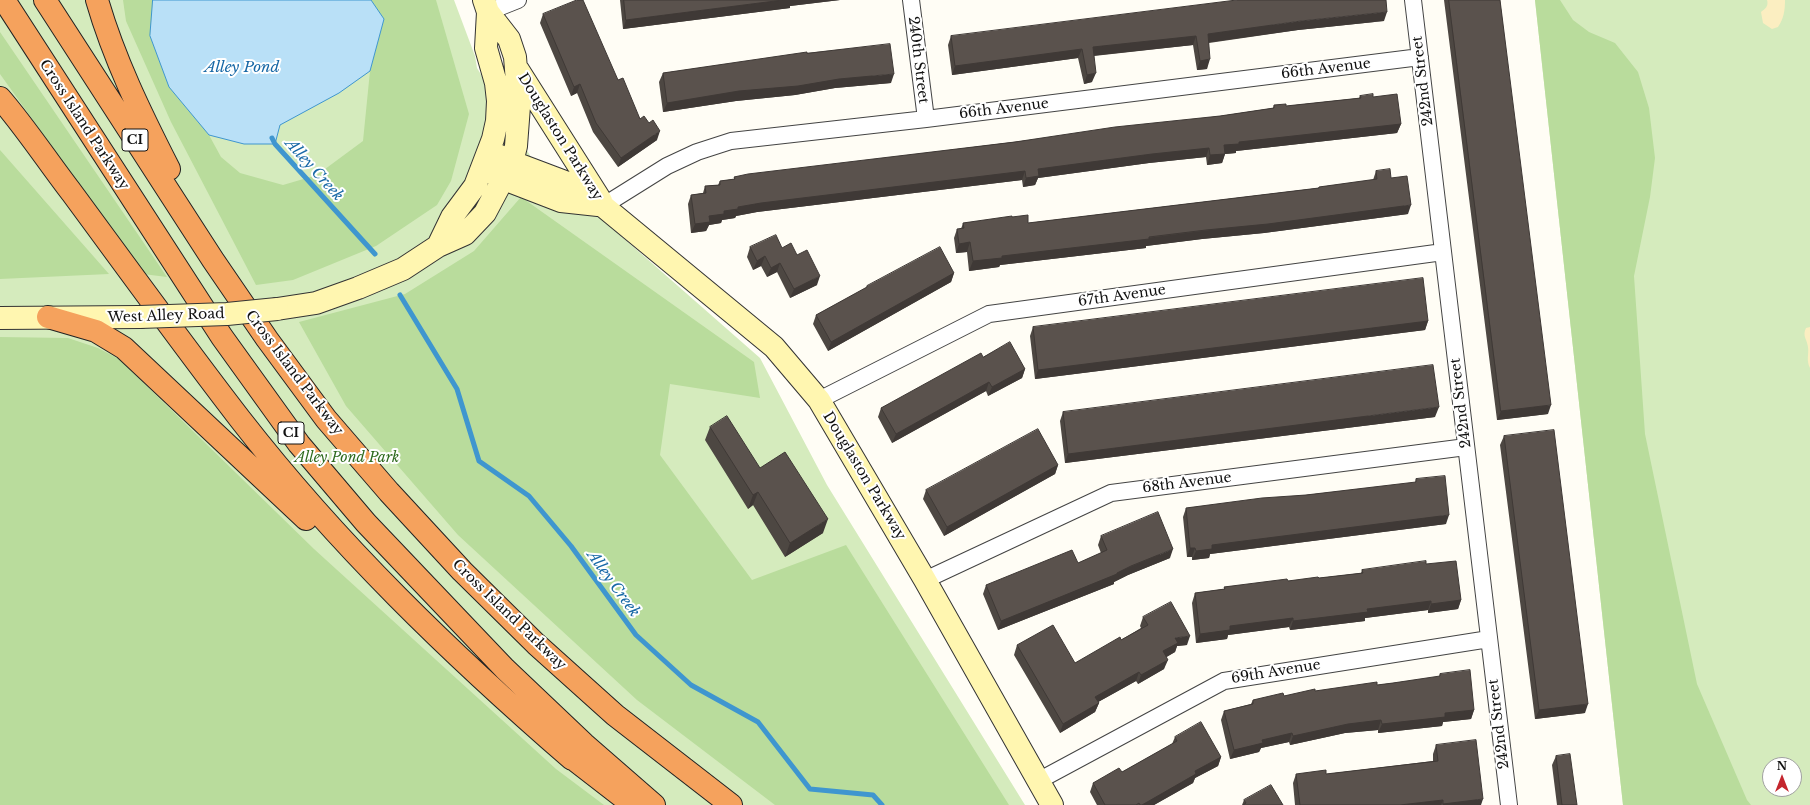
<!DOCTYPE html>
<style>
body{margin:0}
#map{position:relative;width:1810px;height:805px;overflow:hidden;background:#fffdf5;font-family:"Libre Baskerville",serif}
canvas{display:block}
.north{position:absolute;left:1762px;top:757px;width:40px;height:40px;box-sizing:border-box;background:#fff;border:1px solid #a0a0a0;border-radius:50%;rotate:0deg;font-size:11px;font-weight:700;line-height:16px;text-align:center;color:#111}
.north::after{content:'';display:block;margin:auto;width:14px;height:18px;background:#c4262e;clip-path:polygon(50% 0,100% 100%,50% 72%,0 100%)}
</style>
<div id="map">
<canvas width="1810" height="805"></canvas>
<div class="north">N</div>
</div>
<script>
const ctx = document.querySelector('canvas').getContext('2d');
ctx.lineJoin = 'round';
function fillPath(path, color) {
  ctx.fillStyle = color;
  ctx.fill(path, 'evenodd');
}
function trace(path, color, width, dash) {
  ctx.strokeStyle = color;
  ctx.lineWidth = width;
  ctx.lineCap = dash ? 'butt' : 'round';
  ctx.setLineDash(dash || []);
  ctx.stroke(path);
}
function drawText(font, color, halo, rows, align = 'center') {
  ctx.font = font + ' "Libre Baskerville",serif';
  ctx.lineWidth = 4;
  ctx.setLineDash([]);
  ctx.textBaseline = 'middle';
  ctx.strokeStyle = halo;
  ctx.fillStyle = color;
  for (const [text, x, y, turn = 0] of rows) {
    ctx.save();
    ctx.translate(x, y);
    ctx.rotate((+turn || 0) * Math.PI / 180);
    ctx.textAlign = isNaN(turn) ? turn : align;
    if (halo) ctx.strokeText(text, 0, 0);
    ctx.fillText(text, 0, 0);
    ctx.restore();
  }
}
fillPath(new Path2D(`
 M0 0H454L475 56 477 68 531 157 760 358 827 485 1025 805H0Z
 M1535 0H1810V805H1623ZM1770 765H1794V789H1770Z`), '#d5ebbd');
fillPath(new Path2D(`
 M123 0H153L150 36 169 87 209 135 221 157 240 173 283 185 317 175 363 141 370 71 384 19 371 0H436L469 114 451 181 437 205 376 246 293 280 256 285 171 122 126 21Z
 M1535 0H1560L1573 20 1589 32 1615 43 1638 72 1649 108 1655 158 1650 197 1634 276 1645 434 1697 684 1747 800 1751 805H1623Z
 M0 32 167 277 143 274 0 74Z
 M0 150 109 274 0 279Z
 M521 197 754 362 760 398 670 384 660 455 752 580 846 545 1009 805H775L637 700 458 535 346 406 299 322 405 294 474 251Z
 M0 337 68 338 98 348 119 359 314 549 556 769 604 805H0Z`), '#b9dc9c');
fillPath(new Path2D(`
 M1767 0H1785C1785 10 1784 18 1778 27L1772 29 1763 23 1761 12C1765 9 1769 6 1767 0Z
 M1810 327V368C1806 360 1809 355 1808 347 1807 339 1802 336 1806 328Z`), '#fbeec1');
const water = new Path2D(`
 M153 0H371L384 19 370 71 339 93 280 125 275 144H244L209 135 169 87 150 36Z`);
fillPath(water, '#b9e0f7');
trace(water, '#3f96cf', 1);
trace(new Path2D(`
 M272 138 275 144 375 254
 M400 295 457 389 479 461 529 496 571 546 636 635 691 685 758 722 810 789 873 795 882 805`), '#3f96cf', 5);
const street = new Path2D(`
 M911 0 926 119
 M1413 0 1509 805
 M488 12 518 0
 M603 206 667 166 697 152 731 141 926 119 1420 57
 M819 400 989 314 1443 252
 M925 580 1111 493 1466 447
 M1038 781 1224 681 1489 639`);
const secondary = new Path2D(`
 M518 70 601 201
 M489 151 512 162 565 182 603 206 774 347 819 400 925 580 1052 805
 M491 172 504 179 561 201 598 205
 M438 246 452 217 475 186 493 139 497 121 498 101 496 83 486 48 488 12
 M277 309 316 303 358 288 403 269 438 246 465 234 485 213 512 162 516 146 519 106 515 57 509 39 488 12 484 0
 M0 318 140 317`);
const highway = new Path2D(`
 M4 0 222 337 299 444 366 523 505 669 584 744 654 805
 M45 0 213 260 267 339 326 419 389 492 462 571 536 644 615 715 731 805
 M97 0C114 59 141 114 169 169
 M0 98C26 128 48 162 72 193 128 269 183 345 240 419 338 545 452 655 572 759
 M48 317 96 331 124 348 306 519
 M562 750 633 805`);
trace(street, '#444', 18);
trace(secondary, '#333', 24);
trace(highway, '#222', 24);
trace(street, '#fff', 16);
trace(secondary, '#fff6b0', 22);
trace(highway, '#f5a25d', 22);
const secondaryBridge = new Path2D(`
 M140 317 227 314 277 309`);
trace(secondaryBridge, '#333', 24, []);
trace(secondaryBridge, '#fff6b0', 22);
fillPath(new Path2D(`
 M620 0H840L790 6V8L623 29Z
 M1444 0H1500L1548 414 1497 420Z
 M543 14 618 80 640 119 657 140 618 167 593 132 577 93 571 96 540 23Z
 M1384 21 1298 30 1209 43 1207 69 1197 70 1193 45 1094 56 1092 82 1084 84 1078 58 952 75 948 45 951 36Z
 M807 53 891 83 835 88 795 95 736 101 663 112 659 82 663 73Z
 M1360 96 1373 97 1401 124 1397 133 1236 151V153L1225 154 1222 163 1207 165 1206 157 1149 163 1038 178 1035 185 1023 187 1022 180 757 212 736 216 735 218 722 220 721 223 709 225 706 231 691 233 688 204 691 195 703 193 705 186 718 185 720 181 734 179V177L1220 116 1273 108 1274 105 1286 106 1359 98Z
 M1376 171 1391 178 1408 214 1264 233 1202 239 1146 246V248L1000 265 999 267 969 271 967 252 956 253 954 238 957 229H961L963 223 1012 217 1028 223 1318 188 1319 187 1373 180Z
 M750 247 782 248 797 255 817 285 790 298 777 272 767 277 761 266 753 270 747 257Z
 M954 273 951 282 828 351 813 324 816 315 866 288 867 286Z
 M1428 321 1425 330 1035 379 1030 336 1033 327Z
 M983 357 1025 369 1022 378 988 396 986 391 892 443 878 417 881 408Z
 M1063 412 1435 417 1065 463 1060 421Z
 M710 427 760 468 823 533 785 557 753 505 748 509 705 440Z
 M1504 436 1585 713 1535 719 1500 445Z
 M1058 465 1055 474 944 536 923 499 926 490Z
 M1416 479 1446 524 1210 554 1209 558 1192 560V557H1187L1183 517 1186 508 1415 483Z
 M1101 536 1170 558 1128 575 1114 582V584L998 630 983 594 986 585 1078 563 1101 553 1098 545Z
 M1426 564 1461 600 1458 609 1428 613V610L1365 618V621L1290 630 1289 627 1228 635 1227 639 1196 643 1192 603 1195 593 1224 589V587L1319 578 1361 573 1362 570Z
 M1143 617 1187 645 1177 646 1175 652 1166 657 1164 669 1138 684 1136 681 1098 702 1099 703 1095 712 1060 733 1014 655 1017 645 1075 663 1121 640 1141 628 1140 626Z
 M1440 674 1474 710 1471 719 1443 722 1442 726 1378 733V730L1345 733 1290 745 1289 742 1261 748 1259 752 1230 759 1221 720 1224 711 1251 704 1253 700 1284 696 1315 691 1377 685 1439 677Z
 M1175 737 1221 757 1218 766 1195 778 1193 783 1154 805H1097L1090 792 1093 783 1122 772 1172 744Z
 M1436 745 1481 805H1295L1293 783 1296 774H1326L1433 761V754Z
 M1556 756 1577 805H1557L1552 765Z
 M1244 800 1283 805H1242Z`), '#4d4742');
fillPath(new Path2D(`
 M783 0H840L790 6V8L623 29 626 20Z
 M1387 12 1384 21 1298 30 1204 43 1208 34 1301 21Z
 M1196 36 1193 45 1090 56 1093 47Z
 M1082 49 1078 58 952 75 955 66Z
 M1210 59 1207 69 1197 70 1200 61Z
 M1096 73 1092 82 1084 84 1087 75Z
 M894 74 891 83 835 88 795 95 736 101 663 112 667 103 739 91 839 79Z
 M580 84 577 93 571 96 574 87Z
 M1401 124 1397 133 1236 151V153L1225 154 1222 163 1207 165 1210 155 1224 145 1239 142Z
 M660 131 657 140 618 167 621 158Z
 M1209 148 1206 157 1149 163 1038 178 1035 185 1023 187 1026 178 1038 169 1152 154Z
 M1025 171 1022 180 757 212 736 216 735 218 722 220 721 223 709 225 706 231 691 233 695 224 709 216 724 211 738 207 761 203Z
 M1411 205 1408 214 1264 233 1202 239 1146 246V248L1000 265 999 267 969 271 973 261 1002 256Z
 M970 242 967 252 956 253 959 244Z
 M765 256 761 266 753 270 757 261Z
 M780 263 777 272 767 277 771 268Z
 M954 273 951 282 828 351 831 342Z
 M820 276 817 285 790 298 794 289Z
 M1428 321 1425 330 1035 379 1038 370Z
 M1025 369 1022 378 988 396 992 387Z
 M989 382 986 391 892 443 896 434Z
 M1551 405 1548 414 1497 420 1501 411Z
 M1439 407 1435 417 1065 463 1068 454Z
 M1058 465 1055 474 944 536 947 527Z
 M758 492 753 505 748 509 753 495Z
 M1449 515 1446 524 1210 554 1209 558 1192 560 1196 551 1212 545Z
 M828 519 823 533 785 557 790 543Z
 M1190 548H1195L1192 557H1187Z
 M1173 549 1170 558 1128 575 1114 582V584L998 630 1001 621Z
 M1461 600 1458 609 1428 613 1431 604Z
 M1431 601 1428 610 1365 618V621L1290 630 1293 621 1367 609Z
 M1293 618 1289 627 1228 635 1227 639 1196 643 1200 634 1230 626Z
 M1190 636 1187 645 1177 646 1175 652 1160 661 1163 651 1175 638Z
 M1168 660 1164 669 1138 684 1141 675Z
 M1139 672 1136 681 1091 706 1095 697Z
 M1099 703 1095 712 1060 733 1063 724Z
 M1588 704 1585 713 1535 719 1539 710Z
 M1474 710 1471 719 1443 722 1442 726 1378 733 1382 724 1445 713Z
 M1381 720 1378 730 1345 733 1290 745 1293 736 1348 724Z
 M1292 733 1289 742 1261 748 1259 752 1230 759 1234 750 1262 740Z
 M1221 757 1218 766 1195 778 1193 783 1154 805H1142L1195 771Z
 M1483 799 1481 805H1443V804Z
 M1443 800 1441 805H1400Z`), '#3f3936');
const building = new Path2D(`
 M577 0H583L618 80 623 78 640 119 644 116 649 123 653 120 660 131 621 158 596 123 580 84 574 87 543 14Z
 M624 0H783L626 20Z
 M1237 0H1386L1387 12 1301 21 1208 34 1210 59 1200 61 1196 36 1093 47 1096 73 1087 75 1082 49 955 66 951 36Z
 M1449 0H1500L1551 405 1501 411Z
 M890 44 894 74 839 79 798 86 739 91 667 103 663 73 807 52V53Z
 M1373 94V97L1397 94 1401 124 1239 142V144L1224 145 1225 154 1210 155 1209 148 1152 154 1038 169 1039 176 1026 178 1025 171 761 203 738 207V209L724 211V214L709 216 710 222 695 224 691 195 706 193 705 186 720 185V181L735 179 734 177 748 174 1015 142 1115 127 1220 116 1274 108V105L1286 104V106L1361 98 1360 96Z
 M1390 169 1391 178 1407 176 1411 205 1268 224 1206 230 1149 237V239L1002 256V258L973 261 970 242 959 244 957 229 964 228 963 223 1012 216V217L1028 215V223L1319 188V187L1377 179 1376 171Z
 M776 235 782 248 791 243 797 255 807 250 820 276 794 289 780 263 771 268 765 256 757 261 750 247Z
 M940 247 954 273 831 342 816 315 867 287V286Z
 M1423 278 1428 321 1038 370 1033 327Z
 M1010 342 1025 369 992 387 989 382 896 434 881 408 981 353 983 357Z
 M1433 365 1439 407 1068 454 1063 412Z
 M727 416 760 468 785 452 828 519 790 543 758 492 753 495 710 427Z
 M1038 429 1058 465 947 527 926 490Z
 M1554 430 1588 704 1539 710 1504 436Z
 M1445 476 1449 515 1212 545V549L1196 551 1195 548H1190L1186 508 1262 498 1306 495 1416 482V479Z
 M1158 512 1173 549 1131 566 1117 573V574L1001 621 986 585 1072 550 1078 563 1107 550 1101 536Z
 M1426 561V564L1456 561 1461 600 1431 604V601L1367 609 1368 612 1293 621V618L1230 626V630L1200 634 1195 593 1225 589 1224 587 1287 579 1288 581 1318 577 1319 578 1363 573 1362 570Z
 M1171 602 1190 636 1175 638 1178 643 1163 651 1168 660 1141 675 1139 672 1095 697 1099 703 1063 724 1017 645 1053 625 1075 663 1120 637 1121 640 1148 625 1143 617Z
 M1470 670 1474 710 1445 713V717L1382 724 1381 720 1348 724 1293 736 1292 733 1262 740 1263 743 1234 750 1224 711 1253 704V700L1283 693 1284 696 1315 689V691L1377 682V685L1393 683 1440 676V674Z
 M1201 722 1221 757 1195 771 1196 774 1142 805H1140L1139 803 1136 805H1105L1093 783 1119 768 1122 772 1177 741 1175 737Z
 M1476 740 1483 799 1443 804V800L1400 805H1300L1296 774 1326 770V774L1438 761 1436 745Z
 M1570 754 1577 805H1562L1556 756Z
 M1271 785 1283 805H1243L1246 803 1244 800Z`);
fillPath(building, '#5a524d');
trace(building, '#3f3936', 1);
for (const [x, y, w] of [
 [135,140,26],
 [291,433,26]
]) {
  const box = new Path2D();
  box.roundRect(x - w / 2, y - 11, w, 22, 3);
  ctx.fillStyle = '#fff';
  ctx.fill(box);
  trace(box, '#111', 1);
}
drawText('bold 13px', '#111', null, [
 ["CI",135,140],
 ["CI",291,433]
]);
drawText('14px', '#111', '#fff', [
 ["240th Street",918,60,83],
 ["66th Avenue",1326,69,-7],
 ["242nd Street",1423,81,-97],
 ["66th Avenue",1004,109,-7],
 ["Cross Island Parkway",84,125,57],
 ["Douglaston Parkway",560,137,58],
 ["67th Avenue",1122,296,-8],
 ["West Alley Road",166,316,-2],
 ["Cross Island Parkway",294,373,53],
 ["242nd Street",1461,403,-97],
 ["Douglaston Parkway",864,476,59],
 ["68th Avenue",1187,483,-7],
 ["Cross Island Parkway",509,615,44],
 ["69th Avenue",1276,672,-9],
 ["242nd Street",1499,724,-97]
]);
drawText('italic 14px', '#2f6b1f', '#fff', [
 ["Alley Pond Park",347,458]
]);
drawText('italic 15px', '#1768a6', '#fff', [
 ["Alley Pond",242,68],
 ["Alley Creek",314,170,48],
 ["Alley Creek",613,584,54]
]);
</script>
